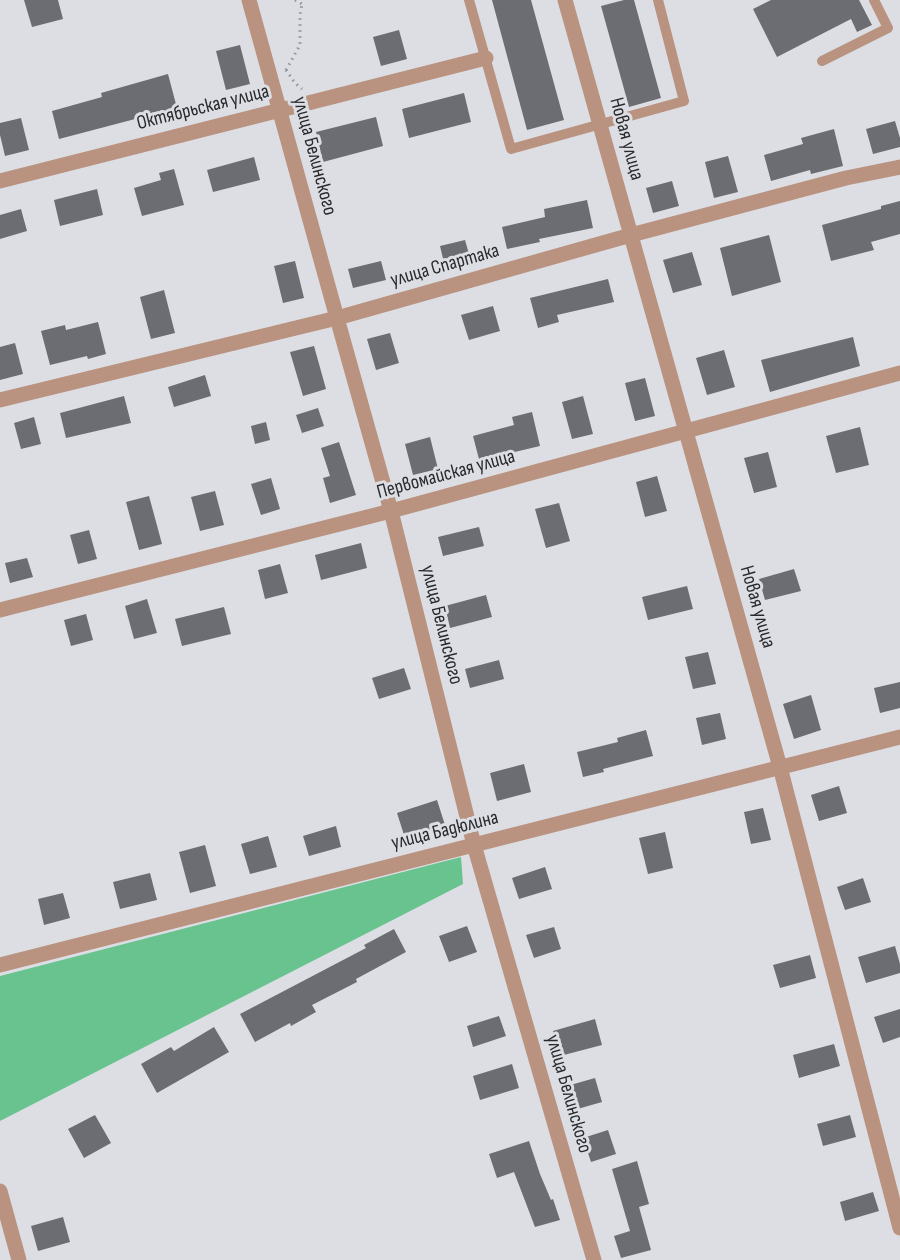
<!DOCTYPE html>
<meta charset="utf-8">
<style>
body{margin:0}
canvas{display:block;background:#dcdee4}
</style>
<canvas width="900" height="1260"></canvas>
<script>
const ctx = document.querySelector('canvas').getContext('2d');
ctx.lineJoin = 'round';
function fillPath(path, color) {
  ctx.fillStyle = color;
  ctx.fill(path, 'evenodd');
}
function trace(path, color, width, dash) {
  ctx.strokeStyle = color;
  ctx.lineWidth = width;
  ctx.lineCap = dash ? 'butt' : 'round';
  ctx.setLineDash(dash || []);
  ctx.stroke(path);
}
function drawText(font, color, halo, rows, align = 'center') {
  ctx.font = font + ' "Sofia Sans Condensed",sans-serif';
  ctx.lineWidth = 6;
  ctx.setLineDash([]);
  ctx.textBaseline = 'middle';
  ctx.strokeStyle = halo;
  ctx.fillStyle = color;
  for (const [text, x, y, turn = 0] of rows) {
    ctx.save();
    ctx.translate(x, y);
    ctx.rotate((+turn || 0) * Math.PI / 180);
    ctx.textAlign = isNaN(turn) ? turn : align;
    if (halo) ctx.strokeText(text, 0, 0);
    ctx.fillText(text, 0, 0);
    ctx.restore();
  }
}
fillPath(new Path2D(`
 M461 857 463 884 0 1121V976Z`), '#69c38f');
fillPath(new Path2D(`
 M24 0H58L63 19 32 27Z
 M492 0H531L564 120 527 130Z
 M624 0H634L661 98 629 107 601 6Z
 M771 0H859L872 25 857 32 851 19 777 57 753 9Z
 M399 30 407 59 381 66 373 37Z
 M240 45 250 84 226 90 216 51Z
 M168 74 177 108 59 139 52 111 102 97 101 93Z
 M464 93 471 122 409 138 402 109Z
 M376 117 383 146 323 162 316 132Z
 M21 118 29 150 5 156 0 135V123Z
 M895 121 900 138V147L873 154 866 129Z
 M834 129 843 166 811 174 810 170 771 181 764 155 803 144 801 138Z
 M728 156 738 192 714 198 705 162Z
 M254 157 260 180 213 192 207 170Z
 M174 169 184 205 142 216 134 188 161 180 159 173Z
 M672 181 679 206 653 213 646 188Z
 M97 189 103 215 60 226 54 200Z
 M587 200 593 228 539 239 540 242 507 249 502 227 545 217 544 209Z
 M900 201V234L871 242 874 250 831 261 822 225 881 209V206Z
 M21 209 27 231 0 239V215Z
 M769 235 781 282 732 296 720 248Z
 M465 240 471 261 445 267 440 246Z
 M692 252 702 285 673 293 663 260Z
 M295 261 304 298 283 303 274 266Z
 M381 261 386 280 353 288 348 269Z
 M608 279 614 302 557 315 559 322 538 328 530 298Z
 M164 290 175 333 151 339 140 297Z
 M493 306 500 331 469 340 461 315Z
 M98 322 106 354 88 359 87 356 50 365 41 331 65 325 66 330Z
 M390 333 399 363 376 370 367 339Z
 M853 337 860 366 770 392 761 360Z
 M15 343 23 374 0 380V347Z
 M314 346 326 389 303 396 290 352Z
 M724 350 735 387 707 395 696 358Z
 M205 375 211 396 174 407 168 387Z
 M645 378 655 416 635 421 625 383Z
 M124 396 131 423 66 438 60 413Z
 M583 396 593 434 572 439 562 402Z
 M318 408 324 426 302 433 296 415Z
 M532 412 540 446 502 455 503 457 480 463 473 436 514 425 512 417Z
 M34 417 41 444 21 449 14 423Z
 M266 422 270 440 255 444 251 426Z
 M860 427 869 465 836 473 826 436Z
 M430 437 438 469 413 475 405 444Z
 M339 442 356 495 330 503 323 478 330 476 321 448Z
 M768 452 777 487 754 493 744 458Z
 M657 476 667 511 645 517 636 482Z
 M271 478 280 509 261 515 251 484Z
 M215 491 224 525 200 531 191 497Z
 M149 496 162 544 139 550 126 502Z
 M559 503 570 541 546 548 535 509Z
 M479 527 484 546 443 556 438 537Z
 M89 530 97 559 78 564 70 535Z
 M361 543 367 568 321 580 315 555Z
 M27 558 33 577 10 583 5 563Z
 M280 564 288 593 265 599 258 570Z
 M794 569 801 591 765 600 759 579Z
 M687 586 693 609 648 620 642 597Z
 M486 595 492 617 450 628 445 606Z
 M147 599 157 633 134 639 125 606Z
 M224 607 231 634 182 646 175 619Z
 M86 614 93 640 71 646 64 620Z
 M708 652 716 684 693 689 685 657Z
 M499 660 504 679 470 688 465 669Z
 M404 668 411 689 379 699 372 678Z
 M900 682V708L880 713 874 688Z
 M811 695 821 730 794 739 783 704Z
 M720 713 726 739 702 745 696 718Z
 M646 730 653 756 603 769 604 772 583 777 577 752 618 742 617 738Z
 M524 764 531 792 497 801 490 773Z
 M839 786 847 813 819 821 811 795Z
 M437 800 445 825 405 838 397 813Z
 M763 808 771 840 751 844 744 812Z
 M336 826 341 847 309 856 303 836Z
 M665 832 673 868 648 874 639 838Z
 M268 836 277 867 250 874 241 844Z
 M205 845 216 886 190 893 179 852Z
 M545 867 552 889 519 899 512 878Z
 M150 873 157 900 120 909 113 882Z
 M863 878 871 902 845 910 837 887Z
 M63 893 70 918 44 925 38 899Z
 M467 926 477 952 449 962 439 936Z
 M554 927 561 949 534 958 526 935Z
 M394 929 406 952 356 979 357 982 312 1005 316 1012 291 1026 290 1023 255 1042 240 1014 366 948 364 945Z
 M895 946 900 964V973L866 983 858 957Z
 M810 955 816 978 780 988 773 965Z
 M900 1009V1037L883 1043 874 1017Z
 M499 1016 506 1036 473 1047 467 1026Z
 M595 1019 602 1045 560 1056 553 1031Z
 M214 1027 229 1052 157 1093 141 1064 171 1047 174 1051Z
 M834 1044 840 1066 799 1078 793 1055Z
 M512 1064 519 1088 480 1100 473 1076Z
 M595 1078 602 1102 574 1110 567 1086Z
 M95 1115 111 1143 84 1158 68 1129Z
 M850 1115 856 1137 823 1146 817 1124Z
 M608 1130 616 1154 591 1162 583 1138Z
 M529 1141 540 1174 551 1200 553 1199 560 1220 535 1227 514 1172 497 1178 489 1154Z
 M637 1161 649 1204 639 1207 651 1250 621 1258 614 1236 630 1231 612 1169Z
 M873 1192 879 1211 845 1221 840 1202Z
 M63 1217 70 1242 38 1251 31 1226Z`), '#6b6d72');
trace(new Path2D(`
 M295 0 302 4
 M286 70 300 45V14L302 4
 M286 70 295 83 302 89`), '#919397', 3, [1.5, 4.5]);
trace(new Path2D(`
 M469 0 511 149 684 101 658 0
 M822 61 888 28 874 0`), '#b99380', 10);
trace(new Path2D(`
 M249 0 337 318 631 235 846 178 900 167
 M565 0 780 767 900 1228
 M0 181 486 58
 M0 610 391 511 900 373
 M0 965 900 737
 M0 1191 19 1260`), '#b99380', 15);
trace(new Path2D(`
 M0 400 337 318 391 511 474 845 594 1260`), '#b99380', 15);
drawText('20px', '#292a2c', '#dcdee4', [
 ["Октябрьская улица",203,108,-14],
 ["Новая улица",626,139,75],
 ["улица Белинского",314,156,75],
 ["улица Спартака",445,266,-16],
 ["Первомайская улица",446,475,-15],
 ["Новая улица",757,607,74],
 ["улица Белинского",441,625,76],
 ["улица Бадюлина",445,831,-14],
 ["улица Белинского",568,1094,74]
]);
</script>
